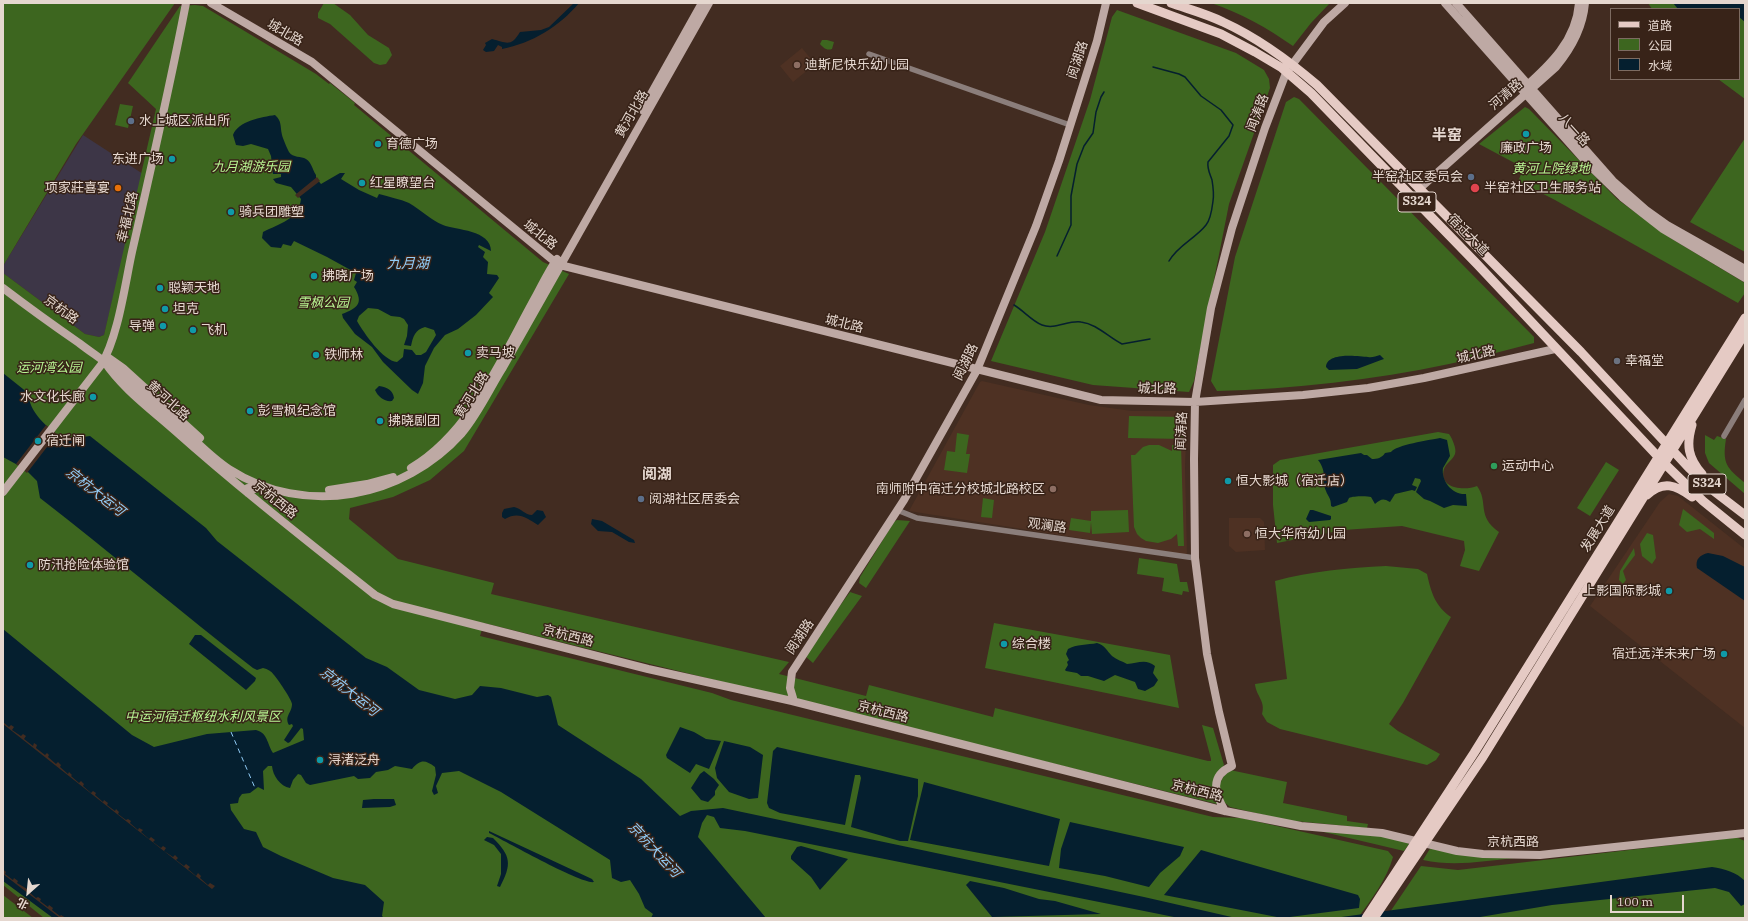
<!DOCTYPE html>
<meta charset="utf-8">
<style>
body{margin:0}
#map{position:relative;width:1748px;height:921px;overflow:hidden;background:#422c21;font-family:"IBM Plex Serif","Noto Sans SC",serif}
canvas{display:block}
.frame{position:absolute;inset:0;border:4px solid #e5d7cf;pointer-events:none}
.legend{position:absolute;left:1610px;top:8px;width:130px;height:72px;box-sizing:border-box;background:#382318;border:1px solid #7d6b61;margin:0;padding:5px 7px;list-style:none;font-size:12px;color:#e5d7cf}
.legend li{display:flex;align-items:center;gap:8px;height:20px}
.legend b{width:20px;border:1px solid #7d6b61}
.north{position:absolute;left:8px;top:873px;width:40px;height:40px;-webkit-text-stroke:3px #382318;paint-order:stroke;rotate:207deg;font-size:11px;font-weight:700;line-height:16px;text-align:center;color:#e5d7cf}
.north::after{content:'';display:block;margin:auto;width:14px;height:18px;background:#e5d7cf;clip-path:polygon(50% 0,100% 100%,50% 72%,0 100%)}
.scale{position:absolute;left:1610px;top:895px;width:74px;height:18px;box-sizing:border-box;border:2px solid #e5d7cf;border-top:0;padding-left:5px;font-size:12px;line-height:14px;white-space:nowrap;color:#e5d7cf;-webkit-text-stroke:3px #382318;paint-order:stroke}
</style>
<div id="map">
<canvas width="1748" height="921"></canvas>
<div class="frame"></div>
<ul class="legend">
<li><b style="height:5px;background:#e5cac4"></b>道路</li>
<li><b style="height:11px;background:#3d661f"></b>公园</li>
<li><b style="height:11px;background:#051f2f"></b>水域</li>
</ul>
<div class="north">北</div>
<div class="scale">100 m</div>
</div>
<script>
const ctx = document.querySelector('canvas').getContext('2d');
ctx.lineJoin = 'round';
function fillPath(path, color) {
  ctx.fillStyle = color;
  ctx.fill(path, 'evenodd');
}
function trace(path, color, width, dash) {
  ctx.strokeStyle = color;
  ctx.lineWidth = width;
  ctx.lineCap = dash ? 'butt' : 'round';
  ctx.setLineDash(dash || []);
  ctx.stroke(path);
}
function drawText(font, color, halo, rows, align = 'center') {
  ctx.font = font + ' "IBM Plex Serif","Noto Sans SC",serif';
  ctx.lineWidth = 3;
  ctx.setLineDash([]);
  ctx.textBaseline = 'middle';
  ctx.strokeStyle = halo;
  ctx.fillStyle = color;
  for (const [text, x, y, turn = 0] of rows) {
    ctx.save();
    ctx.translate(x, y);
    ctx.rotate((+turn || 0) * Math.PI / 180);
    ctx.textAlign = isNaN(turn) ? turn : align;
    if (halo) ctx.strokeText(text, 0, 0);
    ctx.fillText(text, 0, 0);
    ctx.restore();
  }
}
fillPath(new Path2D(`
 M802 48 815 64 793 82 780 66Z
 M982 381 1089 405 1132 411H1179L1187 417 1185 467 1187 555 909 511 980 382Z
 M1669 494 1678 496 1745 549V728L1590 606 1660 502Z
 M1229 518H1260L1264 522 1265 550 1236 552 1229 546Z`), '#4e3123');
fillPath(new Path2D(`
 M83 135 143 174 104 335 99 337 85 334 3 273V266Z`), '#3d3647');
fillPath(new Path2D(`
 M3 3H175L76 144 3 266Z
 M324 3H333L350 15 368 35 389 48 392 55 386 64 380 65 374 63 330 24 318 18V13Z
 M1211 3H1330L1311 23 1293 46C1267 28 1241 13 1211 3Z
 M1648 3H1745V99L1718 79H1739V9H1652Z
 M195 5 203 6 316 74 329 84 330 83 355 103 354 105 543 262 569 274 464 451 430 480 393 497 350 508 349 519 398 559 494 583 491 594 789 662 779 674 866 696 869 685 993 717 995 708 1208 761H1211V759L1202 725 1213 728 1224 765 1220 772 1217 804 484 623 480 636 712 693 731 700 1213 817 1241 818 1388 851 1393 857C1387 879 1371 900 1358 918H44L3 885V273L85 334 99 337 104 335 156 109 128 83 180 6Z
 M1117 10 1236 53 1264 70 1269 79 1270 88 1229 204 1194 381 1189 392 1093 385 991 361 1045 232 1090 100 1112 17Z
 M822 40H827L834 42 832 49C826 51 823 47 820 44Z
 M1294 97 1299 99 1534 337V343C1506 350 1477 358 1449 364 1373 380 1294 389 1217 391L1211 381 1235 257 1286 102Z
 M120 104 133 106 128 128 115 125Z
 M1525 107 1529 109 1617 199 1672 239 1745 283V293L1738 303 1555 200 1518 181 1524 168 1479 144Z
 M1745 138V252L1690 222Z
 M1129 416 1184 417V439L1128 438Z
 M1438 432 1449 434C1452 438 1457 449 1455 454 1453 460 1446 463 1444 469 1438 489 1465 491 1477 486 1489 502 1476 516 1499 532L1479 571 1460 566 1465 550 1464 541 1402 526 1343 530 1277 543 1273 505V465L1280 460Z
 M957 433 969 435 966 454H970L967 473 944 470 947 451 955 452Z
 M1705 435 1714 440 1717 436 1726 439C1722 464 1727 468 1745 483V494L1709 463 1705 453Z
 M1149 445H1159L1172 451V445H1181L1184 546H1178L1177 534 1171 539 1158 543 1146 541 1141 538 1137 534 1134 527 1131 455H1135L1143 447Z
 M1606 462 1619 470 1590 516 1577 508Z
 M983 498 994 500 992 518 981 517Z
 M1683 509 1714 533V539L1700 529 1687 532 1679 525Z
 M1128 510 1129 532 1092 534 1091 522 1090 533 1069 530 1071 518 1091 521V511Z
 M897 520 910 521 866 588 859 583 860 577 894 522Z
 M1647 533 1653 535 1656 558 1652 564 1642 556 1640 544Z
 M1634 548 1635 555 1623 571 1626 580 1623 584 1619 580 1620 571Z
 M1139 558 1177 564 1180 582H1187L1189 592 1183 591 1182 595 1162 591 1164 578 1137 574Z
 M1386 566 1418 569 1427 574C1431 592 1435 606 1451 617L1403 703 1389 724 1398 731 1440 754 1436 760 1427 765 1280 729 1267 722 1262 714C1266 701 1256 696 1255 684L1287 679 1275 581C1311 571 1348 568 1386 566Z
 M850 592 862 596 813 663 805 656 806 652Z
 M994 623 1170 655 1179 708 985 668Z
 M1230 770 1287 782 1283 803 1347 816V821L1368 824 1367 828 1285 820 1230 807 1223 801 1219 786 1223 777Z
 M1311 829 1367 833 1406 841 1409 844 1404 851Z
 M1732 838H1738L1745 841V918H1386L1421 866 1458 870Z
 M1431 847 1515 858C1484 861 1454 867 1423 860Z
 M3 895 33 918H3Z`), '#3d661f');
fillPath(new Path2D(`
 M574 3H579C559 27 532 43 502 49V47L498 45 494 51 486 52 483 50 486 45 485 43 492 39C507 43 511 47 520 32L541 30 549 27Z
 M1673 3H1745V22L1739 17V9H1678Z
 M275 115C282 121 280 126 282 135 283 139 287 148 289 152 293 158 301 156 306 159 312 163 312 169 316 175V178L321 184 340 173H345L341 179 359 190 377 198 379 194C389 197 400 199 409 203 421 210 431 220 443 225 456 230 491 230 491 251L479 245 478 247 485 252 483 257 488 262 487 274 497 275 499 278 489 293 493 297 476 315 458 329 445 335 434 348 425 366 423 383 418 394 412 390 383 362 372 347 355 334 343 318 342 314C358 308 364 303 354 287L357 282 354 280 356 273 327 257 294 241 291 246 283 244 281 248 271 247 262 238 263 232C279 224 299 219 301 199L291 187 276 183 273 179 281 177V174H273L271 156 268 149 251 144 243 146 236 145 233 135C238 121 262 117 275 115ZM368 308 378 309 391 316 400 317 404 319 408 325 407 336 404 345 411 346C413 336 415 330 425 327L434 330 436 335 426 352 421 355H416L412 350 404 349 403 357 397 362C383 361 364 333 357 321L359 316Z
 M1380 355 1384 359 1381 360 1357 369 1329 370 1326 367C1327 352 1357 356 1368 357 1372 358 1376 356 1380 355Z
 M3 373 28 393C30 413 45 425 60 437L63 434 74 438 90 436 206 528 217 541 366 658 387 667 419 690 455 699 472 695 480 686 501 688 537 697 548 695 551 697 558 725 641 779 680 816 691 811 723 808 1144 897 1236 918H1179L745 831 720 828 714 817 707 815 702 823 698 837 766 918H651L653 914 645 908 639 894 630 880 621 882 612 878 610 860 501 792 459 771 442 773 436 786 438 793 434 795 432 791 436 775 435 767C425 760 421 759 412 769L395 766 388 770 376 772 370 778 358 779 354 776 310 785 306 783 301 775 298 774 293 780 290 788C280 786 273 776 272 766H268L263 771 264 790 258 787 250 793 242 794 239 798 238 803 230 804 231 810 244 829 256 832 263 847 281 856 333 878 365 885 384 902 382 916 384 918H53L3 881V629L132 735 154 747 207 734 256 730C268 733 267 744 273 753L304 740 303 729 301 728 290 742 288 743 284 740 293 726 292 724 289 725C284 716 292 713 292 704 292 700 277 678 274 675 271 671 268 669 263 668L257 670 253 668C181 612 112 554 40 498L37 481 25 469 3 457Z
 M379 386C387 387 393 390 394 398L392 401C385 402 378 397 375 390Z
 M1440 438 1447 440 1450 456 1443 468C1441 481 1452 495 1466 494L1467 506 1453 505 1444 508 1430 501 1424 499 1416 492 1421 481 1420 479 1415 478 1412 485 1417 487 1415 491 1412 490 1395 494 1390 502C1383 498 1381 499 1375 504L1371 497C1367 496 1353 496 1349 498L1347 502 1333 507 1331 506C1331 497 1328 497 1326 491 1321 479 1328 473 1318 460L1361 453 1364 455H1367L1372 459C1377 459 1382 458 1385 453L1391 452C1396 445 1429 440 1440 438Z
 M514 507C521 508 525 515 532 515L537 510 543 511 546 517 538 525C527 518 518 511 505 519L502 517V513L504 509Z
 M1310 510H1313L1331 516V519L1330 520 1309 522 1306 519Z
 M592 519 602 521 634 540 635 543 629 542 612 532 598 531 591 524Z
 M1708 553 1723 556 1745 567V601L1697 568C1695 559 1700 555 1708 553Z
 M195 635H201L256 678 255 681 246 690 189 644Z
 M1097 643C1105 645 1107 651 1112 656 1117 660 1122 661 1127 664 1137 664 1145 658 1155 666L1153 673 1158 680 1154 686 1145 691 1138 689 1135 682 1115 675 1104 681 1088 676H1081L1077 673 1066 671 1065 670 1068 665 1067 662 1069 660 1066 654 1068 649C1076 644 1088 645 1097 643Z
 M680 727 694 732 706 739 721 741 709 769 696 764 690 773 667 758 666 755Z
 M724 741 750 747 763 755 758 798 749 799 729 792 717 778 715 768Z
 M777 747 918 779V796L908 841H900L851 827 861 778 860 775H855L845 825 780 813 769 808 767 803 773 751Z
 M704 771 714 779 719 785 715 791V795L708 802 701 800 691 788 700 774Z
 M924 782 1060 819 1049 866 910 840Z
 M374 799H394L396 805 390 807 362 808 363 800Z
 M1070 822 1184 847 1180 856 1160 873 1149 887 1105 876 1059 868 1061 849Z
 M489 831 592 879 594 882C583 885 505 841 489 833Z
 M487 837 493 838C511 856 512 864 500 887L497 886 501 874V854L494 845 484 840Z
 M801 846 848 859 820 890 811 877 791 859V856L797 847Z
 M1201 850 1358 895 1360 899 1359 908 1282 918 1164 895Z
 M1712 867C1725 869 1736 872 1745 881V904L1741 906 1729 892 1715 888 1552 905 1474 918H1334Z
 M970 881 1004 888 1039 899 1055 901 1101 914 992 917 966 885Z`), '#051f2f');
fillPath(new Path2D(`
 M317 177 320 181 298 198 295 195Z
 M46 425 57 434 27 473 16 464Z
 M3 722 9 727 11 725 14 727 12 730 21 736 23 734 26 736 24 739 33 746 34 743 37 745 36 748 45 755 47 753 49 755 48 757 56 764 58 762 61 765 60 767 68 774 69 772 72 775 71 776 79 783 81 781 84 784 83 786 91 793 93 791 96 793 95 795 103 802 104 800 108 803 107 805 115 811 116 809 119 812 118 814 126 820 128 819 131 821 130 823 138 830 139 828 143 830 141 832 149 839 151 837 155 840 153 842 161 848 163 846 166 848 164 851 173 857 175 855 178 858 176 860 184 866 186 864 190 867 188 869 196 876 198 873 201 876 200 878 208 885 210 883 215 886 212 889 3 724Z
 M3 869 6 872 5 874 13 880 14 878 18 881 17 883 29 890V892L36 898 38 897 41 899 40 901 48 907 49 905 53 908 52 910 60 916 61 915 66 918H60L3 874Z`), '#422c21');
trace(new Path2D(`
 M1153 67 1179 74 1185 77 1201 96 1221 110 1233 125 1229 136 1208 162C1207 169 1210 174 1212 180 1213 186 1214 195 1213 201 1212 209 1211 219 1206 225 1195 239 1178 245 1169 261
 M1057 256 1071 225V196L1077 164 1084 146 1093 133 1096 112 1101 97 1104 92
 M1014 305C1024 311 1032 321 1042 325 1055 330 1068 320 1081 322 1097 324 1108 337 1122 344L1150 339`), '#051f2f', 1.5);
trace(new Path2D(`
 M231 732 255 788`), '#91ccf7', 1, [5, 4]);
trace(new Path2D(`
 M869 54 1070 125
 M1724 436 1745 400
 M897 510 917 518 1195 558`), '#8b7e7b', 5.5);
trace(new Path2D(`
 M211 3 312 62 555 262 560 265 1101 400 1195 402 1303 395 1368 388 1424 378 1555 349
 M1445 3 1589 165 1622 197 1663 229 1745 278
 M1456 3 1613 181 1646 210 1667 225 1745 269
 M1523 89C1550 65 1576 41 1579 3
 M642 110 702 3
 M1419 189 1556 67C1571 49 1583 27 1585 3
 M3 288C28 307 53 325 79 343 92 353 106 362 119 373 142 393 165 415 189 435 202 447 215 460 229 469 305 518 404 498 462 433 478 414 489 390 502 369L709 3
 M106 356 123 368 200 438
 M104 361C122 388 148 407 173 429 238 487 307 541 375 595L393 604 648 669 792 701 1225 811 1301 826 1382 833 1457 851 1483 854 1540 855 1745 833
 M411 468C471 433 503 355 536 296 543 283 549 270 557 259
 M329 490 367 484 393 477
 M3 492 101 365C118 338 125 284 132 252 151 169 170 86 186 3
 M248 493V488L254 489
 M792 701 793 698 790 688 792 672 904 500 977 370 1036 226 1059 161 1097 41 1106 3
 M1225 811C1215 794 1209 776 1232 766L1219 712 1207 654 1195 558 1194 459 1195 402 1211 308 1232 228 1265 128 1286 73 1324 22 1345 3`), '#bea9a4', 8);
trace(new Path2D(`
 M1137 3 1221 34 1255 52 1282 68 1311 93 1477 264 1664 463 1703 501 1745 535
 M1171 3C1188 9 1207 14 1223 22 1258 38 1288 60 1317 85L1581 352 1689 468 1715 492 1745 515
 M1692 425C1686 445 1688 458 1702 474
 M1647 495C1663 480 1676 485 1692 497
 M1366 918 1474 753 1745 318
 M1374 918 1483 757 1745 333`), '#e5cac4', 9);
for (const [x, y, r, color] of [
 [797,65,4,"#8d6e63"],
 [131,121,4,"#5c6f8a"],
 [1526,134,4,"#0f9aa8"],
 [378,144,4,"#0f9aa8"],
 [172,159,4,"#0f9aa8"],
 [1471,177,4,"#5c6f8a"],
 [362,183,4,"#0f9aa8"],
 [118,188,4,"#e8710a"],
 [1475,188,5,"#e0444e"],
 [231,212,4,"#0f9aa8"],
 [314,276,4,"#0f9aa8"],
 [160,288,4,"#0f9aa8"],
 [165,309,4,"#0f9aa8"],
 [163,326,4,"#0f9aa8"],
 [193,330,4,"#0f9aa8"],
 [468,353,4,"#0f9aa8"],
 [316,355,4,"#0f9aa8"],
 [1617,361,4,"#6b7280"],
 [93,397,4,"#0f9aa8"],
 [250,411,4,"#0f9aa8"],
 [380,421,4,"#0f9aa8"],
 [38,441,4,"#0f9aa8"],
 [1494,466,4,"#2e9e5b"],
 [1228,481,4,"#0f9aa8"],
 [1053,489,4,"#8d6e63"],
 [641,499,4,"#5c6f8a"],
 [1247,534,4,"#8d6e63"],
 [30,565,4,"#0f9aa8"],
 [1669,591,4,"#0f9aa8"],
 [1004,644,4,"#0f9aa8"],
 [1724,654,4,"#0f9aa8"],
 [320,760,4,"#0f9aa8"]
]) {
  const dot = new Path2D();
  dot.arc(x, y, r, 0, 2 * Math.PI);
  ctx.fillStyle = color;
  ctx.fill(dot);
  trace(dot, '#382318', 1.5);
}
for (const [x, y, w] of [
 [1417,202,38],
 [1707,484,38]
]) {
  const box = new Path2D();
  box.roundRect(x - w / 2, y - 10, w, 20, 3);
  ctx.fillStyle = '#382318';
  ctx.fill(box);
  trace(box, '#e5d7cf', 1);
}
drawText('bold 12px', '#e5d7cf', null, [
 ["S324",1417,202],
 ["S324",1707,484]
]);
drawText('13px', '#e5d7cf', '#382318', [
 ["城北路",285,33,30],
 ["阅湖路",1078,60,-72],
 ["河清路",1506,95,-41],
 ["闻涛路",1258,113,-69],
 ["黄河北路",632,114,-60],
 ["八一路",1574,130,48],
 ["幸福北路",128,217,-77],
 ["城北路",540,235,39],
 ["宿迁大道",1468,235,46],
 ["京杭路",61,310,36],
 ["城北路",844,324,14],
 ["城北路",1476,355,-13],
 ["阅湖路",966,362,-64],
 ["城北路",1157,389,1],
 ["黄河北路",472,395,-58],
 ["黄河北路",168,401,42],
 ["闻涛路",1182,431,-88],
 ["京杭西路",275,500,39],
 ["观澜路",1047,526,8],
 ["发展大道",1598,529,-58],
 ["京杭西路",568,636,14],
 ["阅湖路",800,637,-56],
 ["京杭西路",883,712,14],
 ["京杭西路",1197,791,14],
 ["京杭西路",1513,842]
]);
drawText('13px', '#e5d7cf', '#382318', [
 ["迪斯尼快乐幼儿园",805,65],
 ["水上城区派出所",139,121],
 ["育德广场",386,144],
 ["廉政广场",1526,148,"center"],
 ["东进广场",164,159,"right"],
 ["半窑社区委员会",1463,177,"right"],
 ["红星瞭望台",370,183],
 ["项家莊喜宴",110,188,"right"],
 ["半窑社区卫生服务站",1484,188],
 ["骑兵团雕塑",239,212],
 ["拂晓广场",322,276],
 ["聪颖天地",168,288],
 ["坦克",173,309],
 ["导弹",155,326,"right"],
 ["飞机",201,330],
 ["卖马坡",476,353],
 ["铁师林",324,355],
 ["幸福堂",1625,361],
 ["水文化长廊",85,397,"right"],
 ["彭雪枫纪念馆",258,411],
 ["拂晓剧团",388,421],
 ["宿迁闸",46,441],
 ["运动中心",1502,466],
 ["恒大影城（宿迁店）",1236,481],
 ["南师附中宿迁分校城北路校区",1045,489,"right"],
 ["阅湖社区居委会",649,499],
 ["恒大华府幼儿园",1255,534],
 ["防汛抢险体验馆",38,565],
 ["上影国际影城",1661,591,"right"],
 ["综合楼",1012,644],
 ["宿迁远洋未来广场",1716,654,"right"],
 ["浔渚泛舟",328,760]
], 'left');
drawText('italic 13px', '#b8f692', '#382318', [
 ["九月湖游乐园",251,167],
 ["黄河上院绿地",1551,169],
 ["雪枫公园",323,303],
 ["运河湾公园",49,368],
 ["中运河宿迁枢纽水利风景区",203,717]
]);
drawText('italic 14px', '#91ccf7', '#382318', [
 ["九月湖",408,264],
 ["京杭大运河",95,492,38],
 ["京杭大运河",349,692,38],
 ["京杭大运河",654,850,47]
]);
drawText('bold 15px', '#e5d7cf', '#382318', [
 ["半窑",1447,136],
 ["阅湖",657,475]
]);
</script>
